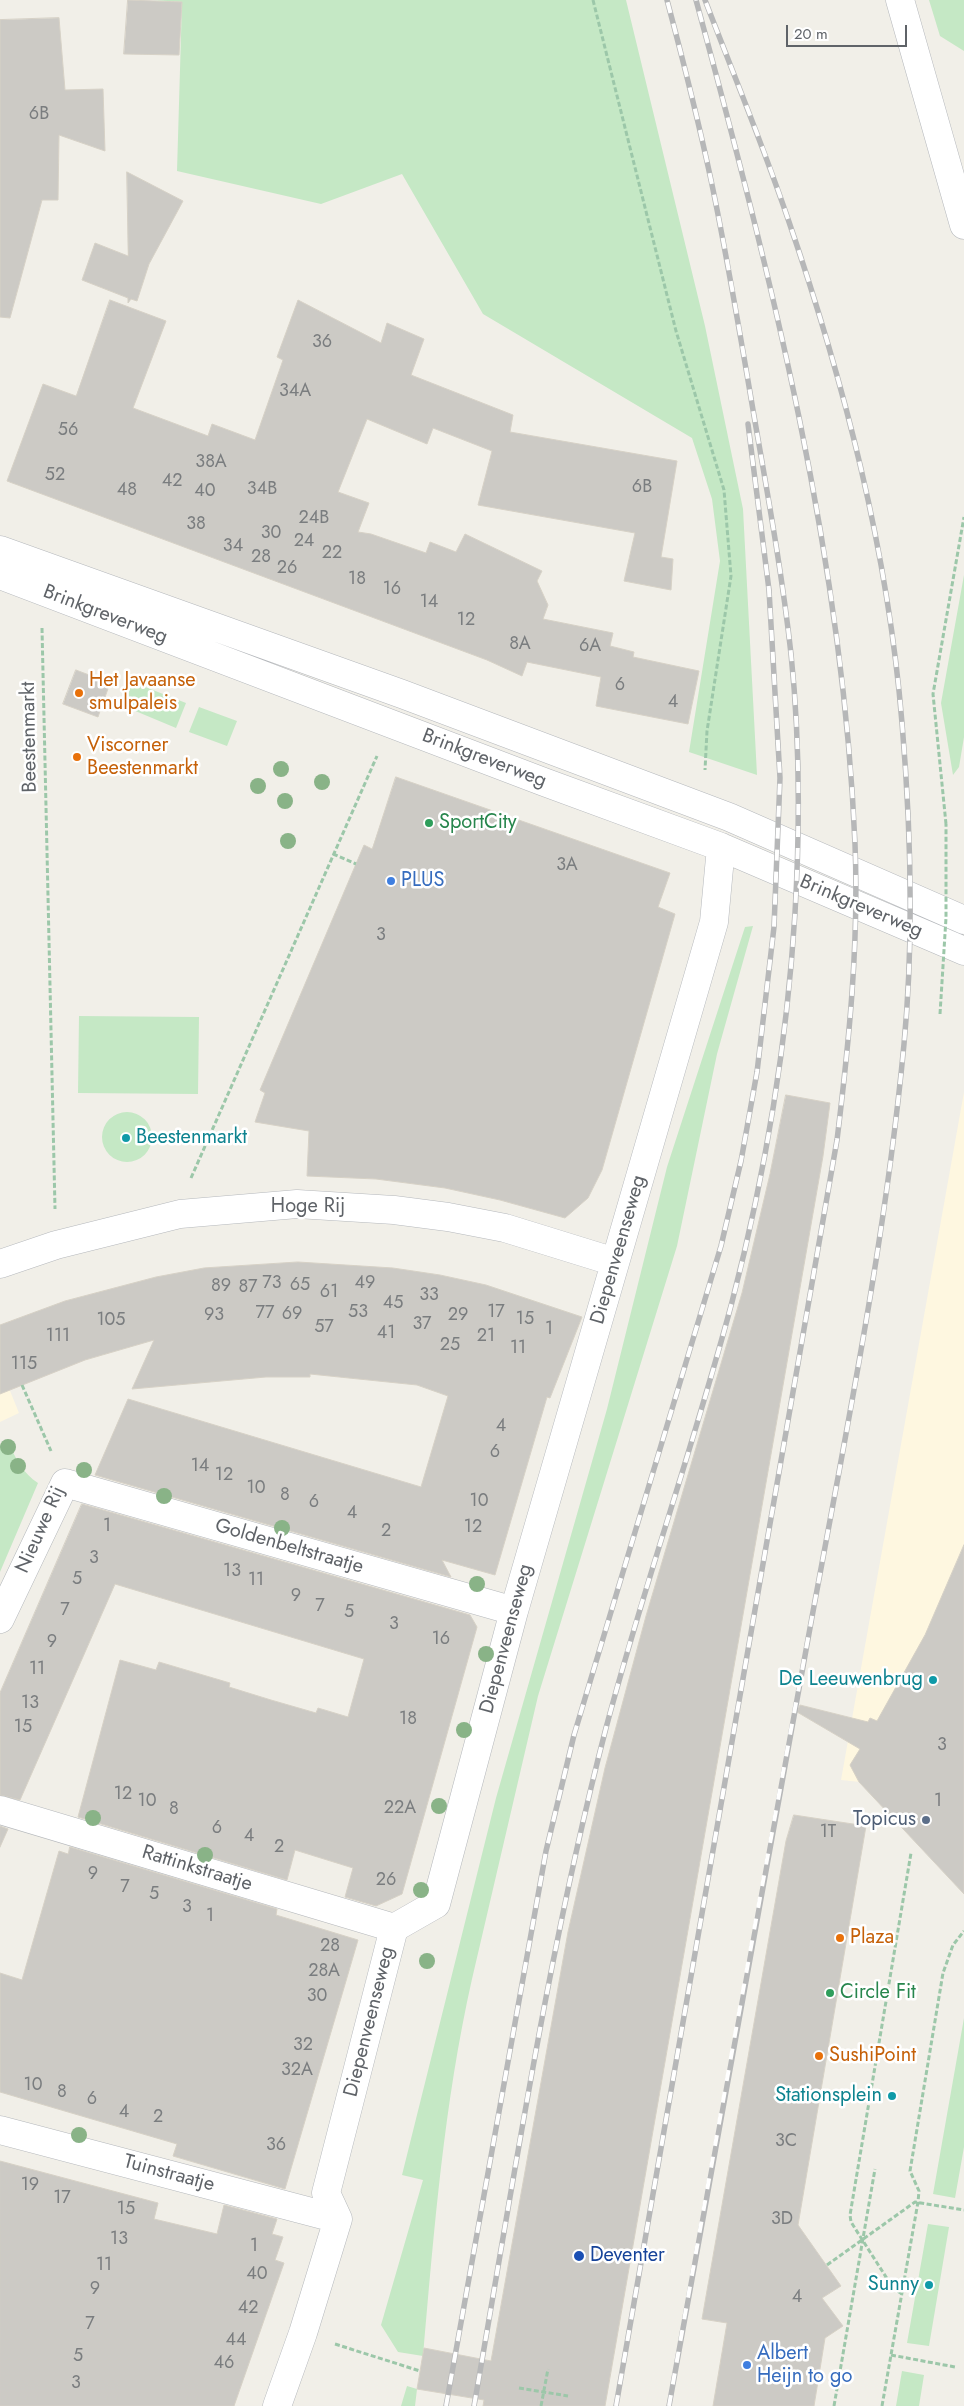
<!DOCTYPE html>
<style>
body{margin:0}
#map{position:relative;width:964px;height:2406px;overflow:hidden;background:#f1efe8;font-family:Jost,sans-serif}
canvas{display:block}
.scale{position:absolute;left:786px;top:25px;width:121px;height:22px;box-sizing:border-box;border:2px solid #5f6368;border-top:0;padding-left:6px;font-size:15px;line-height:18px;white-space:nowrap;color:#5f6368;-webkit-text-stroke:4px #fff;paint-order:stroke}
</style>
<div id="map">
<canvas width="964" height="2406"></canvas>
<div class="scale">20 m</div>
</div>
<script>
const ctx = document.querySelector('canvas').getContext('2d');
ctx.lineJoin = 'round';
function fillPath(path, color) {
  ctx.fillStyle = color;
  ctx.fill(path, 'evenodd');
}
function trace(path, color, width, dash) {
  ctx.strokeStyle = color;
  ctx.lineWidth = width;
  ctx.lineCap = dash ? 'butt' : 'round';
  ctx.setLineDash(dash || []);
  ctx.stroke(path);
}
function drawText(font, color, halo, rows, align = 'center') {
  ctx.font = font + ' Jost,sans-serif';
  ctx.lineWidth = 5;
  ctx.setLineDash([]);
  ctx.textBaseline = 'middle';
  ctx.strokeStyle = halo;
  ctx.fillStyle = color;
  for (const [text, x, y, turn = 0] of rows) {
    ctx.save();
    ctx.translate(x, y);
    ctx.rotate((+turn || 0) * Math.PI / 180);
    ctx.textAlign = isNaN(turn) ? turn : align;
    if (halo) ctx.strokeText(text, 0, 0);
    ctx.fillText(text, 0, 0);
    ctx.restore();
  }
}
fillPath(new Path2D(`
 M964 1092V1878L880 1784 841 1780Z
 M0 1366 19 1413 0 1422Z`), '#fef7e0');
fillPath(new Path2D(`
 M152 0H626L705 326 743 509 757 775 689 752 720 561 712 499 692 438 483 314 402 174 321 204 177 171 182 2Z
 M929 0H964V51L940 36Z
 M964 575V737L959 767 953 775 941 703Z
 M130 681 186 703 176 728 121 705Z
 M199 707 237 721 227 746 189 732Z
 M753 926 717 1054 677 1246 538 1696 472 1979C444 2103 434 2230 423 2356L398 2352 381 2325 423 2180 402 2175 496 1798 607 1409 667 1167 745 927Z
 M79 1016 199 1017 198 1094 78 1093Z
 M102 1137a25 25 0 1 1 50 0a25 25 0 1 1-50 0Z
 M9 1444C17 1461 23 1473 38 1483L0 1572V1445Z
 M964 2018V2147L955 2198 933 2194Z
 M928 2224 949 2227 929 2346 907 2343Z
 M902 2371 924 2375 919 2406H896Z
 M407 2386 417 2389 415 2406H401Z`), '#c5e8c5');
const building = new Path2D(`
 M128 0 182 2 179 55 124 54Z
 M59 18 65 90 103 89 105 151 59 135 58 200H42L10 318 0 317V20Z
 M127 172 183 201 149 264 137 301 131 299 128 303V298L82 280 95 243 128 256Z
 M110 300 166 321 133 408 208 436 212 424 255 440 283 360 277 357 298 300 381 343 387 323 424 339 411 375 513 415 510 432 677 461 661 557 673 559 671 590 624 581 635 533 478 505 492 451 433 428 427 444 367 419 338 492 369 503 358 532 371 534 426 553 430 542 456 552 465 534 542 571 537 581 548 605 543 619 613 633 610 646 634 652 633 657 699 671 688 724 596 706 601 677 527 662 522 676 487 660 7 481 43 384 76 396Z
 M76 670 110 683 98 717 63 704Z
 M396 777 670 873 658 907 675 914 602 1170 588 1198 565 1218 500 1200 445 1188 376 1179 307 1176 309 1131 255 1122 265 1093 260 1090 364 845 372 849Z
 M786 1095 830 1103 823 1156 605 2406H483L484 2400 417 2389 424 2348 491 2361 568 1932 605 1768 646 1616 742 1293 770 1174Z
 M298 1262 393 1268 440 1275 486 1285 582 1317 550 1398 547 1397 495 1575 442 1560 451 1577 95 1475 128 1399 421 1487 448 1396 417 1385 310 1374V1377H266L132 1389 154 1340 85 1360 0 1394V1325L65 1301 156 1277 204 1268Z
 M82 1504 470 1615 477 1627 402 1894 376 1906 345 1897 353 1868 295 1850 287 1880 78 1817 120 1660 156 1670 159 1662 230 1683 229 1687 271 1700 316 1713 318 1708 348 1717 364 1659 115 1584 20 1800 0 1795V1693Z
 M964 1545V1894L859 1782 850 1765 860 1749 797 1712 800 1705 868 1722 870 1718 877 1721 925 1635Z
 M794 1815 866 1826 798 2225 841 2286 822 2298 843 2326 825 2338 814 2406H713L727 2323 702 2319 786 1841Z
 M0 1826 8 1829 0 1847Z
 M70 1847 277 1909 276 1915 358 1940 285 2189 173 2156 177 2144 0 2092V1973L22 1980 59 1851 68 1854Z
 M0 2161 158 2203 154 2219 217 2234 224 2205 277 2219 272 2234 283 2237 275 2260 284 2263 234 2406H0Z`);
fillPath(building, '#cccac5');
trace(building, '#d6d1c6', 1);
const minor = new Path2D(`
 M900 0 964 225
 M0 550 402 694 729 817 964 920
 M0 575 544 782 721 847 964 951
 M0 1264 56 1245 180 1214 297 1204 394 1210 448 1217 505 1228 615 1262
 M0 1619 65 1483 514 1611
 M0 1810 394 1928
 M0 2130 338 2219
 M277 2406 303 2333 338 2219 326 2193 394 1928 436 1904 514 1611 714 922 721 847`);
trace(minor, '#b5b8bc', 29);
trace(new Path2D(`
 M593 0 676 331 724 490 731 576 707 731 705 770
 M42 628 55 1209
 M946 824 933 694 964 517
 M333 854 356 864
 M191 1178 377 756
 M22 1385 51 1451
 M827 2265 915 2202 964 2210
 M902 2294 893 2288 851 2222 850 2215 911 1853
 M335 2344 420 2371
 M891 2355 955 2367
 M519 2388 568 2396
 M541 2406 548 2369
 M834 2406 875 2169
 M882 2406 918 2202 919 2191 910 2171 943 1973 953 1945 964 1931`), '#9cc7a9', 3, [5, 2.5]);
trace(minor, '#fff', 28);
const rail = new Path2D(`
 M446 2406 546 1851 574 1735 721 1246 741 1161 757 1072 774 927 780 778 769 590 748 424
 M474 2406C514 2179 548 1951 606 1728 644 1585 694 1445 732 1302 765 1175 787 1044 795 913 800 827 800 740 791 654 782 572 767 491 753 410 740 333 727 256 711 180 698 119 683 60 667 0
 M616 2406 837 1140C849 1042 859 944 855 844 843 557 771 276 696 0
 M669 2406C715 2142 763 1879 812 1617 847 1427 886 1236 904 1044 914 939 911 829 902 723 888 551 844 382 788 219 763 145 733 73 705 0`);
trace(rail, '#b6b7b8', 5.5);
trace(rail, '#fff', 4, [11]);
trace(new Path2D(`
 M940 1014 946 918V824`), '#9cc7a9', 3, [5, 2.5]);
ctx.fillStyle = '#89b387';
for (const [x, y] of [
 [281,769],
 [322,782],
 [258,786],
 [285,801],
 [288,841],
 [8,1447],
 [18,1466],
 [84,1470],
 [164,1496],
 [282,1528],
 [477,1584],
 [486,1654],
 [464,1730],
 [439,1806],
 [93,1818],
 [205,1855],
 [421,1890],
 [427,1961],
 [79,2135]
]) {
  ctx.beginPath();
  ctx.arc(x, y, 8, 0, 2 * Math.PI);
  ctx.fill();
}
for (const [x, y, r, color] of [
 [79,693,5,"#e8710a"],
 [77,757,5,"#e8710a"],
 [429,823,5,"#2e9e5b"],
 [391,881,5,"#3f7fe0"],
 [126,1138,5,"#0f9aa8"],
 [933,1680,5,"#0f9aa8"],
 [926,1820,5,"#5c6f8a"],
 [840,1938,5,"#e8710a"],
 [830,1993,5,"#2e9e5b"],
 [819,2056,5,"#e8710a"],
 [892,2096,5,"#0f9aa8"],
 [579,2256,6,"#1a4fb4"],
 [929,2285,5,"#0f9aa8"],
 [747,2365,5,"#3f7fe0"]
]) {
  const dot = new Path2D();
  dot.arc(x, y, r, 0, 2 * Math.PI);
  ctx.fillStyle = color;
  ctx.fill(dot);
  trace(dot, '#fff', 2);
}
drawText('18px', '#7a7d7f', null, [
 ["6B",39,115],
 ["36",322,343],
 ["34A",295,392],
 ["56",68,431],
 ["38A",211,463],
 ["52",55,476],
 ["42",172,482],
 ["6B",642,488],
 ["34B",262,490],
 ["48",127,491],
 ["40",205,492],
 ["24B",314,519],
 ["38",196,525],
 ["30",271,534],
 ["24",304,542],
 ["34",233,547],
 ["22",332,554],
 ["28",261,558],
 ["26",287,569],
 ["18",357,580],
 ["16",392,590],
 ["14",429,603],
 ["12",466,621],
 ["8A",520,645],
 ["6A",590,647],
 ["6",620,686],
 ["4",673,703],
 ["3A",567,866],
 ["3",381,936],
 ["73",272,1284],
 ["49",365,1284],
 ["65",300,1286],
 ["89",221,1287],
 ["87",248,1288],
 ["61",329,1293],
 ["33",429,1296],
 ["45",393,1304],
 ["53",358,1313],
 ["17",496,1313],
 ["77",265,1314],
 ["69",292,1315],
 ["93",214,1316],
 ["29",458,1316],
 ["15",525,1320],
 ["105",111,1321],
 ["37",422,1325],
 ["57",324,1328],
 ["1",549,1330],
 ["41",386,1334],
 ["111",58,1337],
 ["21",486,1337],
 ["25",450,1346],
 ["11",518,1349],
 ["115",24,1365],
 ["4",501,1427],
 ["6",495,1453],
 ["14",200,1467],
 ["12",224,1476],
 ["10",256,1489],
 ["8",285,1496],
 ["10",479,1502],
 ["6",314,1503],
 ["4",352,1514],
 ["1",107,1527],
 ["12",473,1528],
 ["2",386,1532],
 ["3",94,1559],
 ["13",232,1572],
 ["5",77,1580],
 ["11",256,1581],
 ["9",296,1597],
 ["7",320,1607],
 ["7",65,1611],
 ["5",349,1613],
 ["3",394,1625],
 ["16",441,1640],
 ["9",52,1643],
 ["11",37,1670],
 ["13",30,1704],
 ["18",408,1720],
 ["15",23,1728],
 ["3",942,1746],
 ["12",123,1795],
 ["10",147,1802],
 ["1",938,1802],
 ["22A",400,1809],
 ["8",174,1810],
 ["6",217,1829],
 ["1T",828,1833],
 ["4",249,1837],
 ["2",279,1848],
 ["9",93,1875],
 ["26",386,1881],
 ["7",125,1888],
 ["5",154,1895],
 ["3",187,1908],
 ["1",210,1917],
 ["28",330,1947],
 ["28A",324,1972],
 ["30",317,1997],
 ["32",303,2046],
 ["32A",297,2071],
 ["10",33,2086],
 ["8",62,2093],
 ["6",92,2100],
 ["4",124,2113],
 ["2",158,2118],
 ["3C",786,2142],
 ["36",276,2146],
 ["19",30,2186],
 ["17",62,2199],
 ["15",126,2210],
 ["3D",782,2220],
 ["13",119,2240],
 ["1",254,2247],
 ["11",104,2266],
 ["40",257,2275],
 ["9",95,2290],
 ["4",797,2298],
 ["42",248,2309],
 ["7",90,2325],
 ["44",236,2341],
 ["5",78,2357],
 ["46",224,2364],
 ["3",76,2384]
]);
drawText('20px', '#5f6368', '#fff', [
 ["Brinkgreverweg",105,615,21],
 ["Beestenmarkt",30,737,-91],
 ["Brinkgreverweg",484,759,21],
 ["Brinkgreverweg",861,907,23],
 ["Hoge Rij",308,1207],
 ["Diepenveenseweg",619,1250,-74],
 ["Nieuwe Rij",41,1530,-66],
 ["Goldenbeltstraatje",289,1547,16],
 ["Diepenveenseweg",507,1639,-75],
 ["Rattinkstraatje",197,1869,17],
 ["Diepenveenseweg",370,2022,-76],
 ["Tuinstraatje",169,2174,15]
]);
drawText('20px', '#c56008', '#fff', [
 ["Het Javaanse",89,681],
 ["smulpaleis",89,704],
 ["Viscorner",87,746],
 ["Beestenmarkt",87,769],
 ["Plaza",850,1938],
 ["SushiPoint",829,2056]
], 'left');
drawText('20px', '#27864d', '#fff', [
 ["SportCity",439,823],
 ["Circle Fit",840,1993]
], 'left');
drawText('20px', '#366cbe', '#fff', [
 ["PLUS",401,881],
 ["Albert",757,2354],
 ["Heijn to go",757,2377]
], 'left');
drawText('20px', '#0d838f', '#fff', [
 ["Beestenmarkt",136,1138,"left"],
 ["De Leeuwenbrug",923,1680],
 ["Stationsplein",882,2096],
 ["Sunny",919,2285]
], 'right');
drawText('20px', '#4e5e75', '#fff', [
 ["Topicus",916,1820]
], 'right');
drawText('20px', '#164399', '#fff', [
 ["Deventer",590,2256]
], 'left');
</script>
